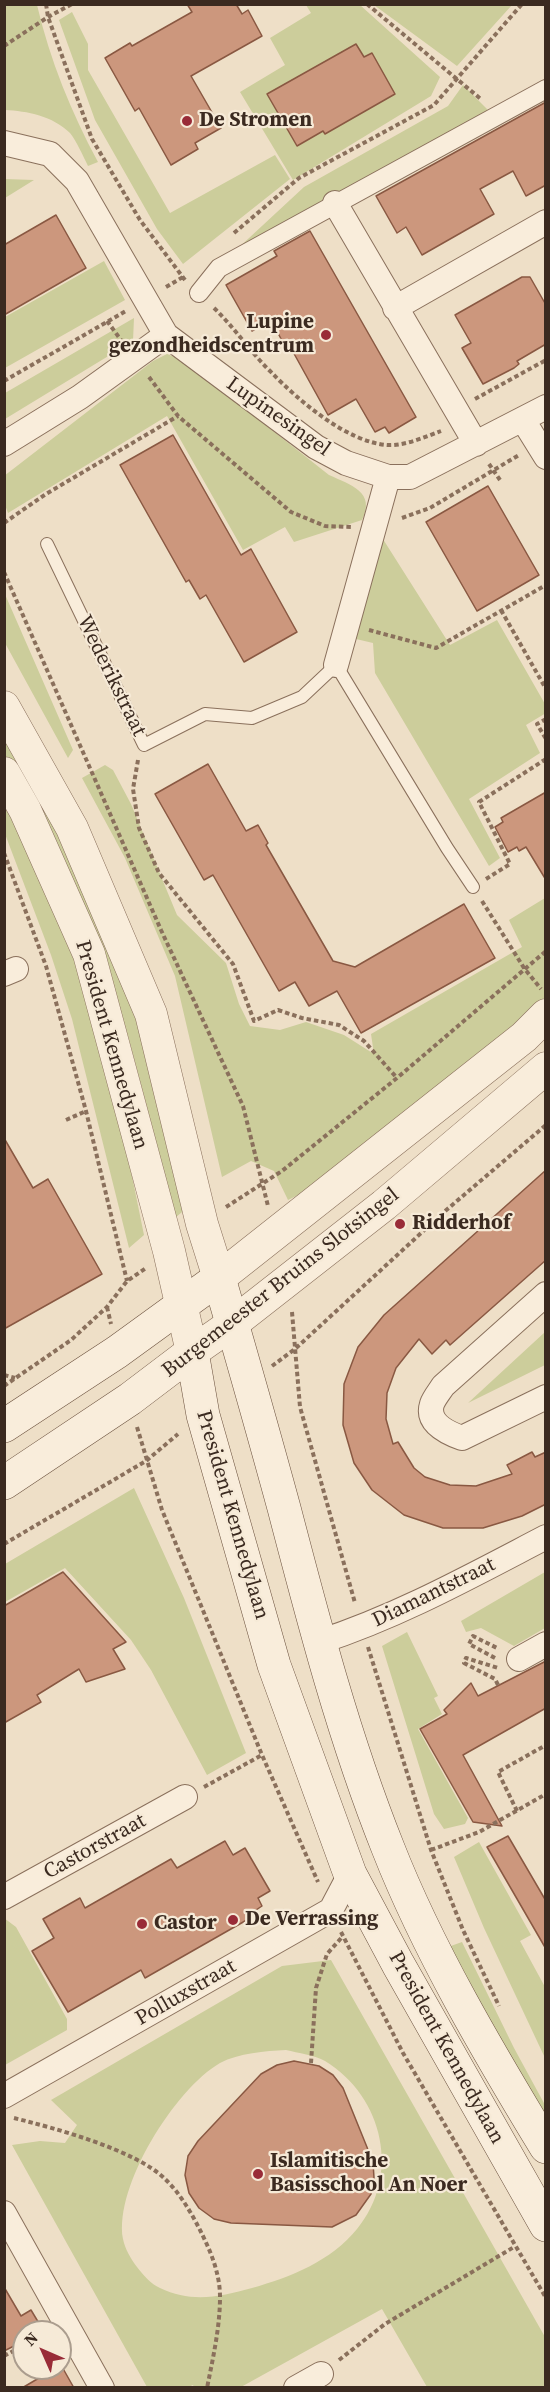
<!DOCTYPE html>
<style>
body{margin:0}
#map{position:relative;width:550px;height:2392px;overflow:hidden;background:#eedfc7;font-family:"Source Serif 4",serif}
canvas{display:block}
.frame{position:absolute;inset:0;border:6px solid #3b2a20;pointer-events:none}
.north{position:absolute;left:12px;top:2320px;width:60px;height:60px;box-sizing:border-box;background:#f6ead7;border:2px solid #ab9d8e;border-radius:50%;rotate:315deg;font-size:16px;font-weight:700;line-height:24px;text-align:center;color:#3b2a20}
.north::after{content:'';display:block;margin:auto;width:21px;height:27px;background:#992c38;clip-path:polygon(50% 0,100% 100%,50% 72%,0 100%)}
</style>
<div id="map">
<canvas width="550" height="2392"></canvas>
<div class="frame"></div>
<div class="north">N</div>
</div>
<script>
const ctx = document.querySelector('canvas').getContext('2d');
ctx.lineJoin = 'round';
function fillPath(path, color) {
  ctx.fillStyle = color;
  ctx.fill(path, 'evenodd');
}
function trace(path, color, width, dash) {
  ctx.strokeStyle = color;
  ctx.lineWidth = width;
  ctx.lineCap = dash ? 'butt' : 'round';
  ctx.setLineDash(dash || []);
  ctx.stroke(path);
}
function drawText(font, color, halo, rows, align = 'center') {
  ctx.font = font + ' "Source Serif 4",serif';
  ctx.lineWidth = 4.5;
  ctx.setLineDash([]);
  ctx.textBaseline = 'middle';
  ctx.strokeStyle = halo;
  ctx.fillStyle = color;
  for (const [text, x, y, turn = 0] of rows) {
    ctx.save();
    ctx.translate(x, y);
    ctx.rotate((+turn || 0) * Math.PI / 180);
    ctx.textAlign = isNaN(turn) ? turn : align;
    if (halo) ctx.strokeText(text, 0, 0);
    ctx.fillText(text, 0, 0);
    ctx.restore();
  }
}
fillPath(new Path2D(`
 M5 4 37 5C50 60 71 112 98 162L88 166C83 156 77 142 70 133 53 116 27 111 5 110Z
 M306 5H360L440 77 431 96 293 180 240 92 285 65 270 38 311 13Z
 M374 5H512L457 66Z
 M72 12 88 44V70L170 213 275 155 290 179 183 264 157 229 95 120 59 20Z
 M463 85 490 112 221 264 304 187 448 106Z
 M5 179 34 180 5 198Z
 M104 261 125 300 5 368V317Z
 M134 318 133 341 5 419V393Z
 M167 354 183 360 329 475C351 485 376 492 362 520L294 542 285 527 243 550 167 416 8 513 5 505 4 476 153 361Z
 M381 536 450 645 497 620 545 704 546 713 526 725 540 753 469 799 500 858 489 866 375 673 373 643 356 639Z
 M4 592 73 750 68 758 5 643Z
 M4 723 34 774 137 1019 187 1208 176 1217 128 1036 112 986 5 760Z
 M105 765 113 770 131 804 177 915 226 963 239 1004 250 1026 280 1030 306 1022 344 1035 374 1054 371 1034 522 947 509 920 545 898V997L493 1049 312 1188 288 1200 274 1171 251 1161 222 1177 175 976 125 858 82 778Z
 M4 802 71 949 114 1088 144 1235 129 1248 72 1019 51 955 5 834Z
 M545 1332V1365L468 1403Z
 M134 1488 184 1598 246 1753 207 1775 151 1670 131 1640 65 1568 5 1602V1564Z
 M545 1572V1628L514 1646 481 1628 466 1632 461 1621Z
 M407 1632 438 1696 434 1698 442 1714 418 1729 468 1818 465 1824 444 1829 434 1814 382 1646Z
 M479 1842 531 1935 520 1941 545 1987V2058L484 1928 454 1857Z
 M4 1918 16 1927 67 2019V2030L5 2065Z
 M462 1942 514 2048 545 2105V2127L448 1947Z
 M331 1960 545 2337V2387H427L382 2309 241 2387 198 2388 192 2385 190 2388 147 2387 12 2145 40 2141 65 2143 77 2125 51 2100 282 1966ZM286 2050C298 2053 315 2055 325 2061 384 2097 401 2176 357 2229 331 2261 291 2277 252 2288 220 2297 191 2303 160 2288 151 2284 143 2275 137 2267 131 2259 125 2249 123 2239 114 2186 175 2089 220 2063 239 2053 265 2051 286 2050Z`), '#cccd9b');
const building = new Path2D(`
 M187 4H236L242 14 248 10 262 36 191 76 221 128 195 143 198 149 171 165 139 108 135 111 105 58 130 43 132 46 192 12Z
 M356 44 364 57 372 53 395 94 325 134 323 131 297 146 267 94Z
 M546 102V185L526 196 513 171 480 189 494 214 422 255 406 227 397 233 376 196Z
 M56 215 86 268 4 315V245Z
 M310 231 416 417 389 433 385 427 375 432 356 399 328 415 292 350 288 352 271 320 252 331 226 285 277 256 274 251Z
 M522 277H530L546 305V344L517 361 519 364 514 368 483 384 462 348 471 343 455 315Z
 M173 435 241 555 251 549 297 632 244 662 206 595 200 599 189 580 186 582 120 465Z
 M488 486 539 575 477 611 426 522Z
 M208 764 246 831 258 825 268 843 266 845 333 961 355 967 464 904 495 958 361 1033 337 991 309 1006 295 982 279 991 213 875 204 880 155 794Z
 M546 792V880L526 847 519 851 517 847 508 852 495 827 503 822 501 818Z
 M4 1138 33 1188 48 1179 102 1274 4 1329Z
 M546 1170V1260L450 1345 446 1340 432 1354 419 1339 396 1368 387 1393 386 1419 393 1444 398 1442 414 1468 425 1477 450 1485 476 1486 512 1474 507 1465 532 1452 535 1457 546 1452V1504L522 1516 483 1528H443L404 1515 372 1490 354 1463 343 1425 344 1384 358 1347 384 1315Z
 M63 1572 126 1642 113 1649 125 1669 86 1682 79 1669 37 1695 41 1702 4 1723V1606Z
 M546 1661V1708L463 1755 502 1826 473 1822 420 1729 447 1714 444 1710 471 1683 478 1696Z
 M508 1836 546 1901V1949L487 1847Z
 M225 1841 233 1855 245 1848 270 1891 258 1898 262 1906 250 1914 252 1917 145 1978 141 1970 68 2012 32 1951 54 1938 43 1919 80 1898 85 1908 171 1859 177 1868Z
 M294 2061 319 2066 333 2075 343 2088 373 2162 374 2178 371 2194 356 2215 332 2227 231 2223 214 2219 199 2208 189 2193 185 2175 188 2156 198 2141 261 2074 277 2065Z
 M4 2287 21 2316 31 2310 43 2330 24 2332V2341L4 2351Z
 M61 2365 74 2388H22L56 2368H60Z`);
fillPath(building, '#cc977d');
trace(building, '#895842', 1.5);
const service = new Path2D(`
 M47 544 144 745 205 714 252 718 302 697 336 665 447 848 473 887`);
const pedestrian = new Path2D(`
 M199 293 219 268 546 89`);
const minor = new Path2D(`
 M4 143 50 154 77 181 166 335 316 447 346 463 388 477H410L546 407
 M335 203 476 444
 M395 308 546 222
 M523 420 546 457
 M4 444 80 397 166 335
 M336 665 388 477
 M4 974 16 969
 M546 1294 443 1386C440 1391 434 1398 432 1404 426 1423 448 1433 462 1438L546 1397
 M319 1642C399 1616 471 1576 546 1537
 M519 1659 546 1644
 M4 1897 185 1797
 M4 2096 331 1910 350 1874
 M4 2213 102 2388
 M296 2388 321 2374`);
const tertiary = new Path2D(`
 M4 707 72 828 151 1014 202 1224 219 1278 524 1037 546 1015
 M4 773 25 810 89 954 169 1251 192 1352 232 1324 384 1205 546 1068`);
const secondary = new Path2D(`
 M4 1426 117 1352 219 1278C241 1354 263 1431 284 1508 314 1623 344 1738 388 1848 428 1950 489 2053 546 2147
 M4 1483 130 1399 192 1352 203 1415 274 1665 350 1874 398 1964 546 2225`);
trace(service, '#8a705c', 14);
trace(pedestrian, '#8a705c', 20);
trace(minor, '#8a705c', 26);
trace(tertiary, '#8a705c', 33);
trace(secondary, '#6c523f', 34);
trace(new Path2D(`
 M46 4 48 17 92 139 140 220 185 280
 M367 4 482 100
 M4 46 48 17 72 4
 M234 233 299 178 434 105 522 4
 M166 287 183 277
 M214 308C235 328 251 353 272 373 299 401 347 442 387 445 405 446 425 437 441 431
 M107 321 121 340
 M149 377 178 416 291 512 325 526 351 527
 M4 381 126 311
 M475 399 546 360
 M489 464 500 480
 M402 518 430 508 519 455
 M4 523 46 494 178 416
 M4 572 161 930 243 1106 268 1206
 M501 610 546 689
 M369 630 436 648 546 585
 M546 719 537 724 546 739
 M138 760 133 789 139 828 159 873 233 964 254 1021 278 1010 302 1018 339 1025 364 1041 397 1078
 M4 853 46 966 86 1111 127 1281
 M486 879 510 864 479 802 546 759
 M482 901 524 968 541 989
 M66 1120 86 1111
 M226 1207 282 1171 397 1078 546 951
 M107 1307 111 1324
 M292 1312 300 1407 355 1603
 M272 1366 295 1349 444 1212 546 1125
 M4 1375 15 1378
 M4 1386 71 1340 107 1307 127 1281 146 1268
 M137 1427 162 1510 262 1755 318 1882
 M4 1544 146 1461 178 1434
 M368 1647 431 1850 463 1930 499 2006
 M495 1658 469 1644 473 1636 499 1649
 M498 1685 495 1679 464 1663 466 1658 498 1668
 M204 1787 262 1755
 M517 1811 498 1772 546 1745
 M431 1850 479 1832 546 1794
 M341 1932 403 2053 546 2298
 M311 2063 316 1988 327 1954 343 1936
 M14 2118C54 2128 136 2150 165 2179 180 2193 192 2214 201 2232 211 2252 220 2274 220 2297 220 2327 213 2358 207 2388
 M4 2356 24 2345
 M339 2360 385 2324 514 2247`), '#8a705c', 4, [4.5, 3]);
trace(service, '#f9eddb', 12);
trace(pedestrian, '#f9eddb', 18);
trace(minor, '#f9eddb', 24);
trace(tertiary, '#f9eddb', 32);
trace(secondary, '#f9eddb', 33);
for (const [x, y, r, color] of [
 [187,121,6,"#992c38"],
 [326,335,6,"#992c38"],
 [400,1224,6,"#992c38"],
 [233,1920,6,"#992c38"],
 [142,1924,6,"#992c38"],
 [258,2174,6,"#992c38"]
]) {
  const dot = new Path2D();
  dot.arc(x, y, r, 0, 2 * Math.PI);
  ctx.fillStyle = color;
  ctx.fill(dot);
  trace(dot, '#f6ead7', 2);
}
drawText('bold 21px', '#3b2a20', '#f6ead7', [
 ["De Stromen",199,121],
 ["Lupine",314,323,"right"],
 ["gezondheidscentrum",314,347,"right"],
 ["Ridderhof",412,1224],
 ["De Verrassing",245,1920],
 ["Castor",154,1924],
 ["Islamitische",270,2162],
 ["Basisschool An Noer",270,2186]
], 'left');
drawText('21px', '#3b2a20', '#f6ead7', [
 ["Lupinesingel",278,417,35],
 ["Wederikstraat",111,676,64],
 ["President Kennedylaan",111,1045,74],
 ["Burgemeester Bruins Slotsingel",281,1283,-38],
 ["President Kennedylaan",232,1515,74],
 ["Diamantstraat",434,1593,-26],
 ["Castorstraat",95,1847,-29],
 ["Polluxstraat",186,1993,-30],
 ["President Kennedylaan",446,2048,61]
]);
</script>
